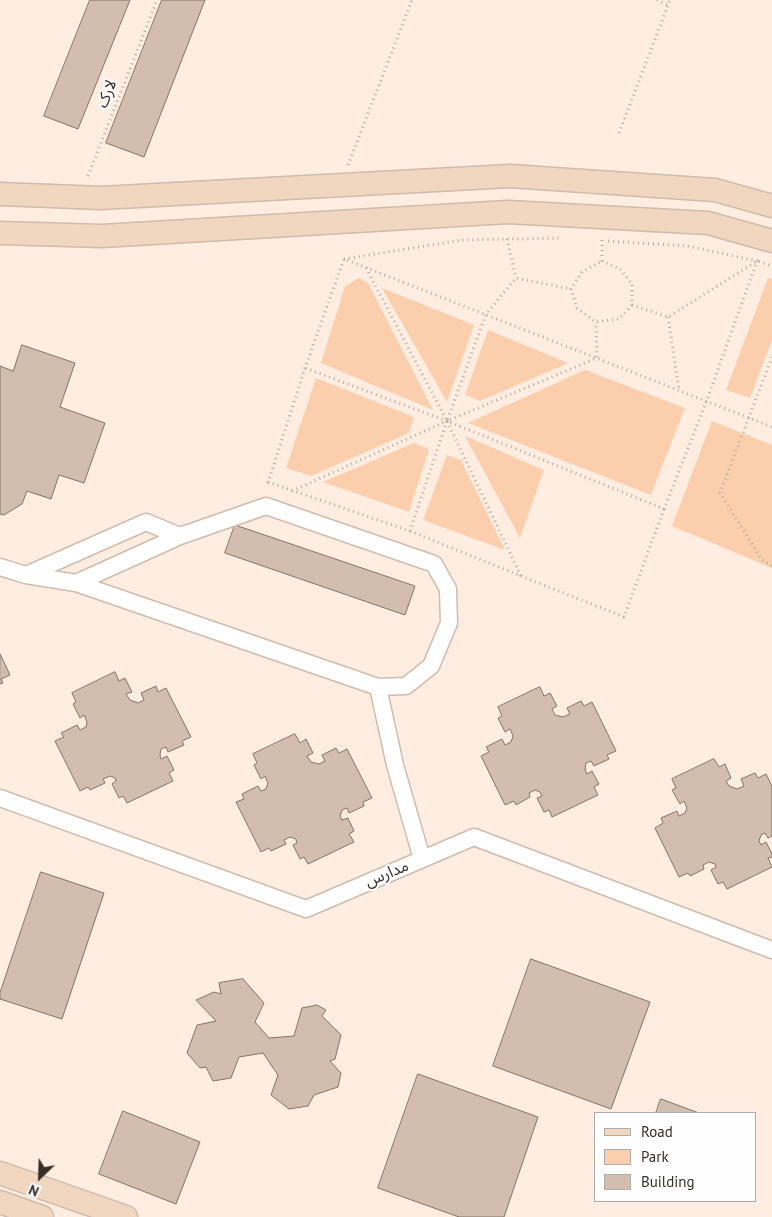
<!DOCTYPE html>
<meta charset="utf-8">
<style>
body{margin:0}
#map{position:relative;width:772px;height:1217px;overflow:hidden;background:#feede0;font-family:"PT Sans",sans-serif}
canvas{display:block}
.legend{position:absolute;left:594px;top:1112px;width:162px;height:90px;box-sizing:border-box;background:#fefefe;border:1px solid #aeaba8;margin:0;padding:6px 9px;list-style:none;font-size:15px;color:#362e28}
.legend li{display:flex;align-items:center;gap:10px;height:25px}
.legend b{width:25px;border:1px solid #aeaba8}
.north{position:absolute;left:15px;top:1152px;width:50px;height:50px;-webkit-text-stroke:4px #fefefe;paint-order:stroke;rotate:204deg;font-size:14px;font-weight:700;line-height:20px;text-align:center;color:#362e28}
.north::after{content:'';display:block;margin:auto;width:18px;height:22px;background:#362e28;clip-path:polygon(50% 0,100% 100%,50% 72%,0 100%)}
</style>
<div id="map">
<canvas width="772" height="1217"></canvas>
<ul class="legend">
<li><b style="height:6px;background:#f1d7bf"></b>Road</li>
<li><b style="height:14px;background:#fbcfae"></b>Park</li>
<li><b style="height:14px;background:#d2bdae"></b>Building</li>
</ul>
<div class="north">N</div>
</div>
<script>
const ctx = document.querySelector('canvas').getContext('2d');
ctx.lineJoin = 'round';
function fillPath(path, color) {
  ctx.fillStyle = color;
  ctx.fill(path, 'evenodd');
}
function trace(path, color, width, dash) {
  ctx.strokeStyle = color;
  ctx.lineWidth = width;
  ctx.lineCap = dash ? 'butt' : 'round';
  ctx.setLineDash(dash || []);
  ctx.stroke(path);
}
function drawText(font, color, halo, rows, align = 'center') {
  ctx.font = font + ' "PT Sans","Noto Sans Arabic",sans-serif';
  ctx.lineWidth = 4;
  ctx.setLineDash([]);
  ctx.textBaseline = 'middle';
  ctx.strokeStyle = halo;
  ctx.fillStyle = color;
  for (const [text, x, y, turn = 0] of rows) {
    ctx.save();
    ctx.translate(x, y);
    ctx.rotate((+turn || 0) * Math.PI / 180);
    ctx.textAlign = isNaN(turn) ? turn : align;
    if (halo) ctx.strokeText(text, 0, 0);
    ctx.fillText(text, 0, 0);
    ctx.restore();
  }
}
fillPath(new Path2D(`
 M359 278 368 283 433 410 321 363 345 286Z
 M768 278 772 279V340L750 398 726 390Z
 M382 288 474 325 447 402Z
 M488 330 568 363 480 401 465 395Z
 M585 370 685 408 651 495 468 423Z
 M316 378 414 417 409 433 311 476 286 468Z
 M712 421 772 445V568L672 526Z
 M465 436 544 470 520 538Z
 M414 443 429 449 409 512 323 482Z
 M447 455 461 460 505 550 423 520Z`), '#fbcfae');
const building = new Path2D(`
 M90 0H130L78 129 44 116Z
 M162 0H205L144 157 106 143Z
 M22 345 75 363 60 407 105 423 84 483 59 475 51 499 27 491 22 504 4 515 0 514V366L13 371Z
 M235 525 415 586 405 615 225 553Z
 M0 654 10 675 1 679 3 683 0 684Z
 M115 672 119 681 125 678 132 692 126 694 130 700 138 703 144 700 141 693 156 686 158 692 166 688 191 737 182 741 184 745 168 752 166 747 161 749 160 755 161 759 167 756 174 770 169 773 173 781 127 803 123 796 119 798 112 784 116 781 115 778 110 776 103 779 105 783 90 790 88 787 80 791 55 741 64 737 61 733 77 725 80 730 86 727 87 722 84 715 80 718 73 704 76 702 72 693Z
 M540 687 544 696 550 693 557 706 552 709 555 715 563 717 570 714 567 708 581 701 584 706 592 702 616 751 607 755 609 759 594 766 591 761 586 763 585 769 587 774 592 771 599 784 594 787 598 795 552 817 549 810 544 812 537 798 542 796 540 792 535 790 529 793 530 797 516 805 514 801 505 805 481 756 489 752 486 747 502 739 505 745 511 742 513 736 510 729 505 732 498 718 502 716 498 707Z
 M295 734 300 743 306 739 313 753 307 756 311 762 319 764 325 761 322 755 336 748 339 753 347 749 372 798 363 802 364 806 349 813 347 808 342 810 340 816 342 820 348 818 354 831 349 834 354 842 308 864 304 857 300 859 293 845 297 843 296 839 290 837 284 840 286 844 271 851 269 848 261 852 236 802 244 799 242 794 258 786 261 791 266 789 268 783 265 776 261 779 254 765 257 763 253 754Z
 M714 759 719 767 725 764 731 778 726 781 729 786 737 789 744 786 741 779 755 773 758 778 766 774 772 786V836L768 838 765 833 761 835 759 841 761 845 766 842 772 854V857L768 858 772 867 727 889 723 882 718 884 711 870 716 867 715 864 709 862 703 865 704 869 690 876 688 873 679 877 655 828 663 823 661 818 677 811 679 816 685 813 687 808 684 801 680 804 672 790 676 788 672 779Z
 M41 872 104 893 62 1019 0 999V993Z
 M531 959 650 1002 611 1109 493 1066Z
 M243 979 264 1003 255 1022 269 1038 294 1036 302 1008 317 1005 326 1010 322 1016 341 1035 335 1059 330 1061 341 1073 338 1087 314 1095 308 1106 289 1109 271 1095 278 1075 263 1053 239 1057 231 1078 213 1081 206 1067 200 1068 187 1053 197 1025 216 1021 196 1000 214 992 221 994 219 983Z
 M418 1074 538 1117 504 1217H459L378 1188Z
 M661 1099 699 1113H656Z
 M123 1111 200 1142 176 1204 99 1174Z`);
fillPath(building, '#d2bdae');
trace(building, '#867365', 1);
const street = new Path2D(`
 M0 567 26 575 76 583 378 687 406 686 431 666 449 623 448 589 434 564 266 506 180 536 146 522 26 575
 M76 583 180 536
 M378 687 395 765 422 859
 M0 798 306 909 474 837 772 950`);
const secondary = new Path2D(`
 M0 194 101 198 510 176 715 190 772 206
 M0 233 102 236 508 212 708 223 772 241
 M0 1173 126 1217
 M0 1202 42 1217`);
trace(street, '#d0bbac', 19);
trace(secondary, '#d0bbac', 25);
trace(new Path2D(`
 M657 0 668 5
 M619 133 670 0
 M348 165 412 0
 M88 176 157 0
 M507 239 516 278
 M344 259 462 240 561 238
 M602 261 620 269 632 284V305L619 319 596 322 577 308 571 289 582 272Z
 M602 261V240
 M366 268 447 421 486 314 516 278 571 289
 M632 305 668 317 757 261 772 266
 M668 317 679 390
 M772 357 720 493 762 560 772 566
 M268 482 410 531 447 421 664 509 707 400 757 261 687 246 608 241
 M268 483 305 368 344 259 772 427
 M292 491 447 421 305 368
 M410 531 521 576 447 421 597 358 596 322
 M521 576 624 617 664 509`), '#b7aa9f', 3, [1, 4]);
trace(street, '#fff', 16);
trace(secondary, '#f1d7bf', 22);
drawText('16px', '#362e28', '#fefefe', [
 ["لارک",107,94,-68],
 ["مدارس",387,874,-23]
]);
</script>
